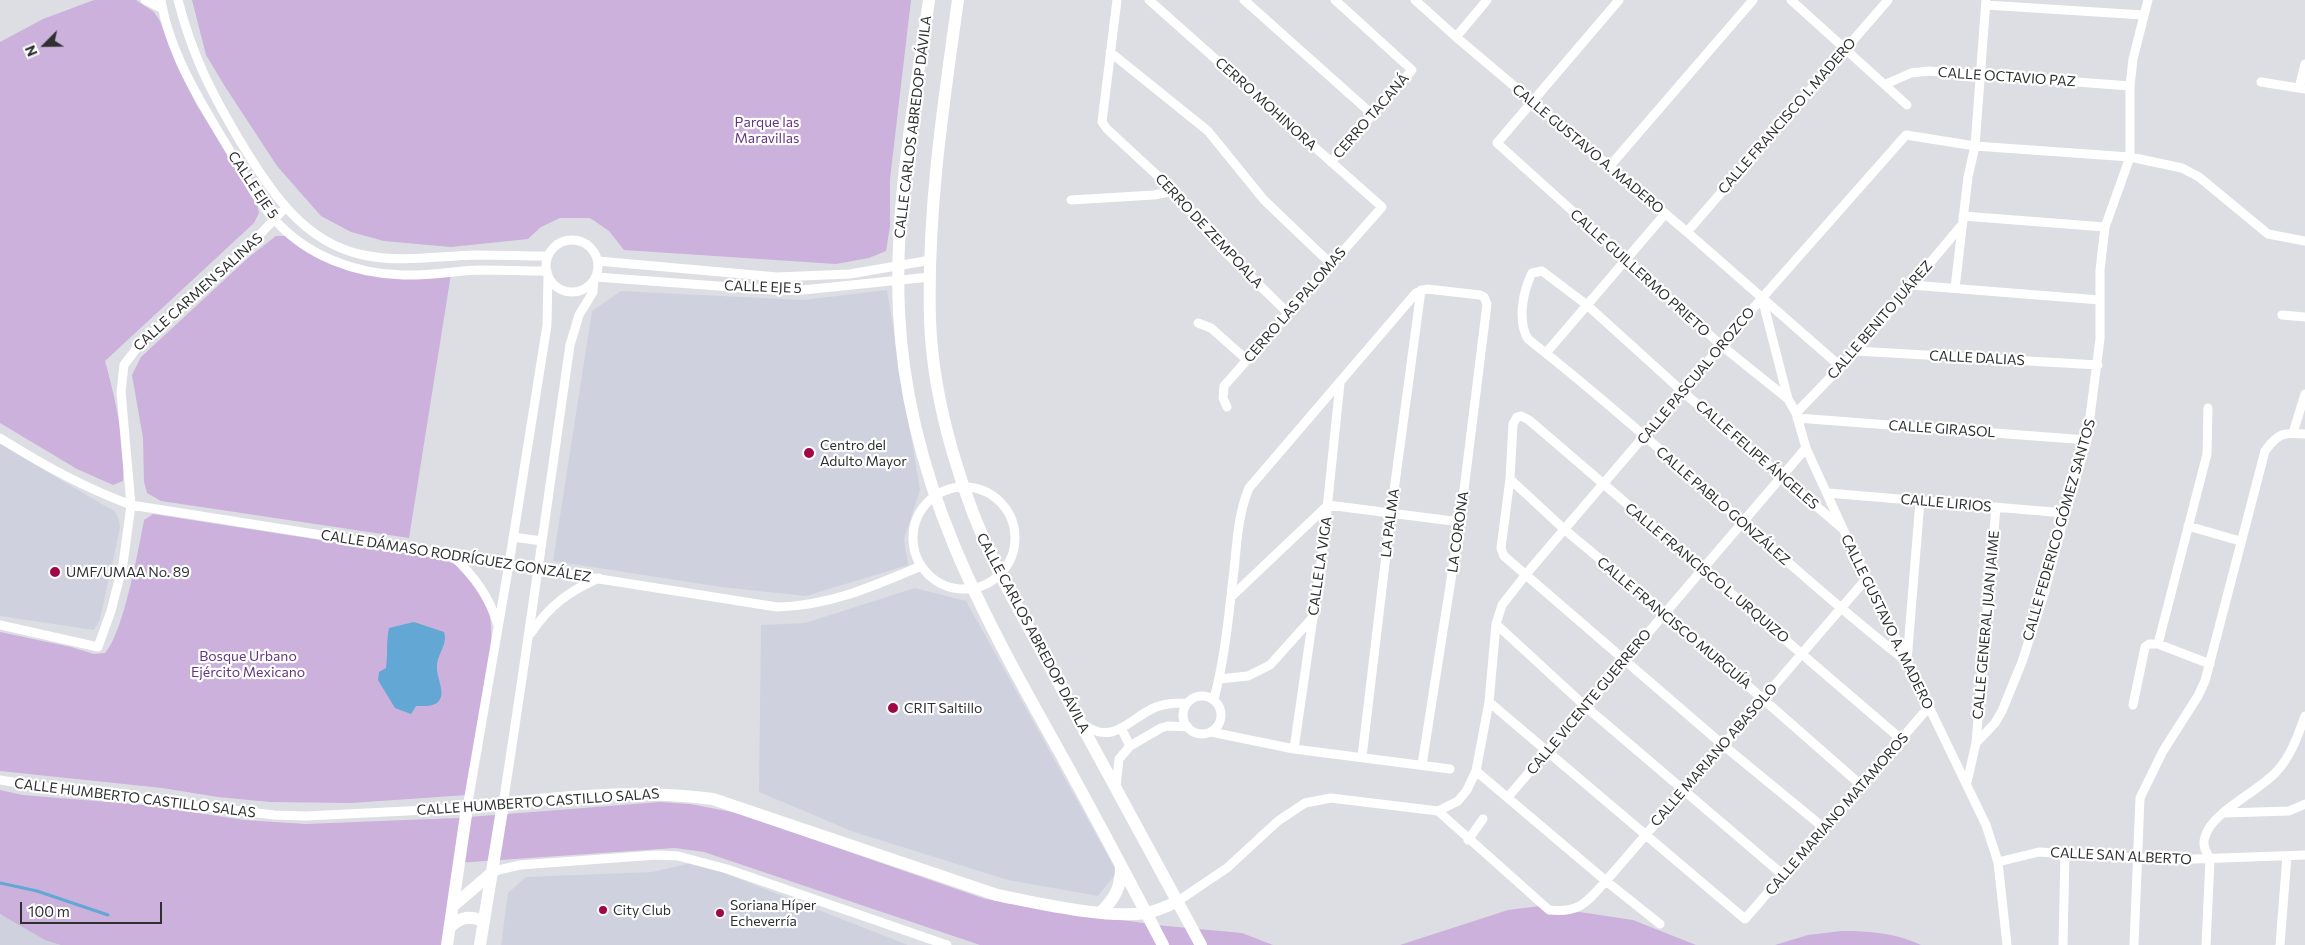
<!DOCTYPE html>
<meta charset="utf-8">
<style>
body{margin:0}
#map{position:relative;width:2305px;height:945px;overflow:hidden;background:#dddee3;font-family:Commissioner,sans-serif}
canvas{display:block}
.north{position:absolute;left:20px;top:20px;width:50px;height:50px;-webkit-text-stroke:4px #fff;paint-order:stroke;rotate:247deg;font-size:14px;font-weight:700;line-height:20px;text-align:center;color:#2f3032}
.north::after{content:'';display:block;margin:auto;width:18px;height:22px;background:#2f3032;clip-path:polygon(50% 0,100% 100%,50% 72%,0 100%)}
.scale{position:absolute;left:20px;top:902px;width:142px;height:22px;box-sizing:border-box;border:2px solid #2f3032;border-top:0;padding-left:6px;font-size:15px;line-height:18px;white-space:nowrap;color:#2f3032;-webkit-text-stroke:4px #fff;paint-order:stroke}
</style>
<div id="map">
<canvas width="2305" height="945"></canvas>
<div class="north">N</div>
<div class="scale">100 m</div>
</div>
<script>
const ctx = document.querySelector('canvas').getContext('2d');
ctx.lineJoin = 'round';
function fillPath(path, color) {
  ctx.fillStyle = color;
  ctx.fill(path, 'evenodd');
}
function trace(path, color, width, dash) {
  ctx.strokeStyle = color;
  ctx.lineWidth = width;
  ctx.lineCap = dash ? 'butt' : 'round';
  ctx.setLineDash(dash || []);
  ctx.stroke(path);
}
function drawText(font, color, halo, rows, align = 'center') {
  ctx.font = font + ' Commissioner,sans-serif';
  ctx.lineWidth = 4.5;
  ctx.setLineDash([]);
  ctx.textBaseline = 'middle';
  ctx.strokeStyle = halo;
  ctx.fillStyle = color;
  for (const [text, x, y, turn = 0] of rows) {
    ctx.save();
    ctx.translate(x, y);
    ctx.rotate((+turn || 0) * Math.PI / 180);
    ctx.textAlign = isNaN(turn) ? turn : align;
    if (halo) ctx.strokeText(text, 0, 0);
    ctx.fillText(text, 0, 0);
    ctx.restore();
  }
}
fillPath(new Path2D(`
 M887 290 920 490 904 539 908 565 806 596 721 587 553 561 592 311 621 291 803 300Z
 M0 444 107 507 115 511 119 520 120 528 100 619 94 630 0 616Z
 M915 588 966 601 1117 872 1098 896 1008 880 854 832 759 792 761 625 805 623Z
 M696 862 908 945H501L508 893 526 877 652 872Z
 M0 915 8 917 94 945H0Z`), '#cfd2de');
fillPath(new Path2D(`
 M94 0H136L154 12 160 21 177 66 196 104 256 199 259 213 254 223 105 361C114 393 127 448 123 481L113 485 77 469 0 423V42L43 19Z
 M192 0H911L890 179V226L886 251 869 258 836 264 624 250 609 231 590 218H560L541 227 528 239 451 247 384 241 351 232 321 216 277 166 224 85 206 55Z
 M276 236H286L345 267 451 274 409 538 161 501 147 493 144 482 143 438 132 375 141 357 249 257Z
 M153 514 423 556C435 558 449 560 459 567 505 600 491 655 483 701 478 732 472 764 467 795L351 803 270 802 218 797 162 788 0 771V632L71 647 94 654 105 653C123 635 139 547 144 520Z
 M0 790 23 795 145 805 244 820 306 824 456 818 660 802 690 804 737 813 985 899 1156 925 1242 933 1273 945H980L704 852 675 848 456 863 443 945H61L45 940 0 914Z
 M1540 906 1633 920 1696 945H1400L1508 910Z
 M1842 931C1869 931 1896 933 1921 945H1775L1808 935Z`), '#cbb1dc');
fillPath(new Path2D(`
 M414 622 444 632C448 645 437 654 437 666 436 677 446 692 439 701 434 707 423 706 416 706L411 714 395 708 378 680 379 672 386 668C388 654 386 641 389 628Z`), '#63a7d4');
trace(new Path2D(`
 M0 883 37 891 108 915`), '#63a7d4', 3);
trace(new Path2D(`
 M145 0 163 9
 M161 0C169 50 198 98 224 141 240 167 254 197 275 220 307 256 356 274 403 275 428 276 454 271 479 270 501 270 524 271 547 271
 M178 0C192 55 211 92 240 141 270 190 302 242 363 255 401 263 438 256 476 255 500 255 524 256 548 256
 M1117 0 1102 122 1107 129 1174 191 1222 249 1288 313
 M1149 0 1382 207 1224 386 1223 398 1227 407
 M1244 0 1373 115
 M1415 0 1456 37 1687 232 1841 367
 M1619 0 1497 143 1722 346 1788 399
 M1791 0 1907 105
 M1986 5 2143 15
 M1456 37 1487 0
 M1110 52 1208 131 1264 200 1331 264
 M2261 82 2305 89
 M1886 84 1911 73 1929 71 2130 86
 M2299 88 2305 64
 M1331 162 1412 70 1335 0
 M1609 167 1753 0
 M1071 200 1154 195 1174 191
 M1963 216 2105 227
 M1687 232 1888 0
 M546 266a26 26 0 1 1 52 0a26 26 0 1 1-52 0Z
 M598 261 777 277 850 274 931 260
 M596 277 772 290H803L930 277
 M1911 285 2100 300
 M1955 288 1968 177 1975 146 1986 0
 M1762 298 1788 399 1796 413 1806 448 1843 529 1986 825 1998 862 2007 945
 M2282 315 2305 317
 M1198 323 1211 328 1247 360
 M1856 351 2098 365
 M1546 353 1665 214
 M1796 413 1856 351 1961 226
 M1797 418 2087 440
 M2293 433 2305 394
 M0 438C45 466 81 486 131 505L777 607C829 606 874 586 921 566
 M1510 479 1565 530 1665 613 1862 786
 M913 538a51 51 0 1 1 102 0a51 51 0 1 1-102 0Z
 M1828 493 2065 513
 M2188 526 2240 541
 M1843 529 1683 392 1587 305 1542 271 1532 273C1523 291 1517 321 1528 339 1659 442 1777 559 1907 662
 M513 537 542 541
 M452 555C474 576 489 596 498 625
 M1231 597 1328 505 1460 522
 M1496 624 1585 706 1783 875
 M0 625 98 647 111 611 123 564 131 505 121 392 124 365 139 345 248 247 285 208
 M531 633C549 606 569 591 599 578
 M2158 644 2207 454 2208 408
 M1907 661 1920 501
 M1219 679 1248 676 1270 665 1314 616
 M1183 715a19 19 0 1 1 38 0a19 19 0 1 1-38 0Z
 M1214 699C1225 658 1229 613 1234 570 1237 542 1238 514 1249 488L1416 293 1427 289 1480 295 1484 297 1487 304 1460 522 1422 765
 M1489 702 1745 919 1928 708
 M2133 705 2145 647 2149 644H2158L2210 664
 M1083 724C1114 747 1129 718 1156 707 1167 703 1176 703 1187 703
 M1121 728 1130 746
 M1211 732 1294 749 1450 769
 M1976 743 1996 507
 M1294 749 1323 548 1340 383
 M1362 757 1391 513 1421 290
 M1476 771 1606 881 1660 924
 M0 780 36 786 274 815 306 816 467 808 509 564 547 325 548 275
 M1967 782 1976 743 1995 723 2002 711 2022 662 2044 594 2065 513 2087 440 2100 339V270L2105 227 2130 157V86L2133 59 2148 0
 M1116 787 1119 759 1130 746 1161 728 1168 726 1188 727
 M1508 797 1806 448
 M503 804C527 651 548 498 570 345L579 315 593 292 594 280
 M1438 811 1549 910C1580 913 1586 903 1606 881L1867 578
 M2224 813 2289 811 2305 804
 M1824 828 1723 745 1504 556 1501 548 1510 479 1513 424 1517 417 1521 416 1529 420 1902 740
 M1468 840 1483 819
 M1998 862 2039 852 2167 860 2305 855
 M494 871 520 865 656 855 678 856 727 869 947 945
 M1178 901 1227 868 1278 821 1305 803 1331 798 1438 811 1458 801 1467 790 1476 771 1489 702 1496 624 1502 605 1527 573 1762 298 1906 135 1975 146 2130 157 2182 168 2199 177 2268 234 2305 241
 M2063 945 2065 853
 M2134 945 2140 798 2163 751 2198 696 2205 681 2265 451C2278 433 2284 432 2305 434
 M2206 945 2210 859C2206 852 2202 845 2205 837 2211 812 2260 791 2277 771 2291 756 2298 735 2305 716
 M2280 945 2287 856`), '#fff', 9);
trace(new Path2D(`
 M929 0C914 103 894 207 899 312 907 481 982 614 1063 758 1097 820 1130 882 1163 945
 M958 0C943 106 927 213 930 320 933 405 963 499 1000 575L1201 945
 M453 906 494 871
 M1101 912C1116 897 1121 887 1121 866
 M450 927C462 916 469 916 484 921
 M447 945 467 808C547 798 632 788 713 799L997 895C1038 903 1106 919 1146 913 1157 911 1168 906 1178 901
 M480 945 503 804`), '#fff', 12);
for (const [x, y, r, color] of [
 [809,453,6,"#a10747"],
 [55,572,6,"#a10747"],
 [893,708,6,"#a10747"],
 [603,910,5,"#a10747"],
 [720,913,5,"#a10747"]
]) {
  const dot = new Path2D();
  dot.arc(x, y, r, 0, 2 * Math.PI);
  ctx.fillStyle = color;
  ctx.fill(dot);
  trace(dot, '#fff', 2);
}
drawText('14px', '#2f3032', '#fff', [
 ["CALLE OCTAVIO PAZ",2007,77,4],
 ["CERRO MOHINORA",1266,104,42],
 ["CERRO TACANÁ",1371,116,-49],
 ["CALLE FRANCISCO I. MADERO",1787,116,-49],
 ["CALLE CARLOS ABREDOP DÁVILA",913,127,-83],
 ["CALLE GUSTAVO A. MADERO",1588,149,40],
 ["CALLE EJE 5",253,185,56],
 ["CERRO DE ZEMPOALA",1209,231,47],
 ["CALLE GUILLERMO PRIETO",1640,273,42],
 ["CALLE EJE 5",763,287,2],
 ["CALLE CARMEN SALINAS",198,292,-42],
 ["CERRO LAS PALOMAS",1295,305,-49],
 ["CALLE BENITO JUÁREZ",1880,320,-49],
 ["CALLE DALIAS",1977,358,3],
 ["CALLE PASCUAL OROZCO",1696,376,-50],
 ["CALLE GIRASOL",1942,429,4],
 ["CALLE FELIPE ÁNGELES",1757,455,41],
 ["CALLE LIRIOS",1946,503,5],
 ["CALLE PABLO GONZÁLEZ",1723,506,41],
 ["LA PALMA",1390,523,-83],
 ["CALLE FEDERICO GÓMEZ SANTOS",2059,530,-74],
 ["LA CORONA",1458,532,-82],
 ["CALLE DÁMASO RODRÍGUEZ GONZÁLEZ",456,556,9],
 ["CALLE LA VIGA",1320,566,-82],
 ["CALLE FRANCISCO L. URQUIZO",1707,573,40],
 ["CALLE GUSTAVO A. MADERO",1887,622,64],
 ["CALLE FRANCISCO MURGUÍA",1674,623,40],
 ["CALLE GENERAL JUAN JAIME",1986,625,-85],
 ["CALLE CARLOS ABREDOP DÁVILA",1033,633,62],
 ["CALLE VICENTE GUERRERO",1589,702,-50],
 ["CALLE MARIANO ABASOLO",1714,755,-49],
 ["CALLE HUMBERTO CASTILLO SALAS",135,798,7],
 ["CALLE HUMBERTO CASTILLO SALAS",538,802,-4],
 ["CALLE MARIANO MATAMOROS",1837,814,-49],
 ["CALLE SAN ALBERTO",2121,856,3]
]);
drawText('14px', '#65367f', '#fff', [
 ["Parque las",767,122],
 ["Maravillas",767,138],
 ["Bosque Urbano",248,656],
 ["Ejército Mexicano",248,672]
]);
drawText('14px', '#2f3032', '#fff', [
 ["Centro del",820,445],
 ["Adulto Mayor",820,461],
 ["UMF/UMAA No. 89",66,572],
 ["CRIT Saltillo",904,708],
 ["Soriana Híper",730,905],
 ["Echeverría",730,921],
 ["City Club",613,910]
], 'left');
</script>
